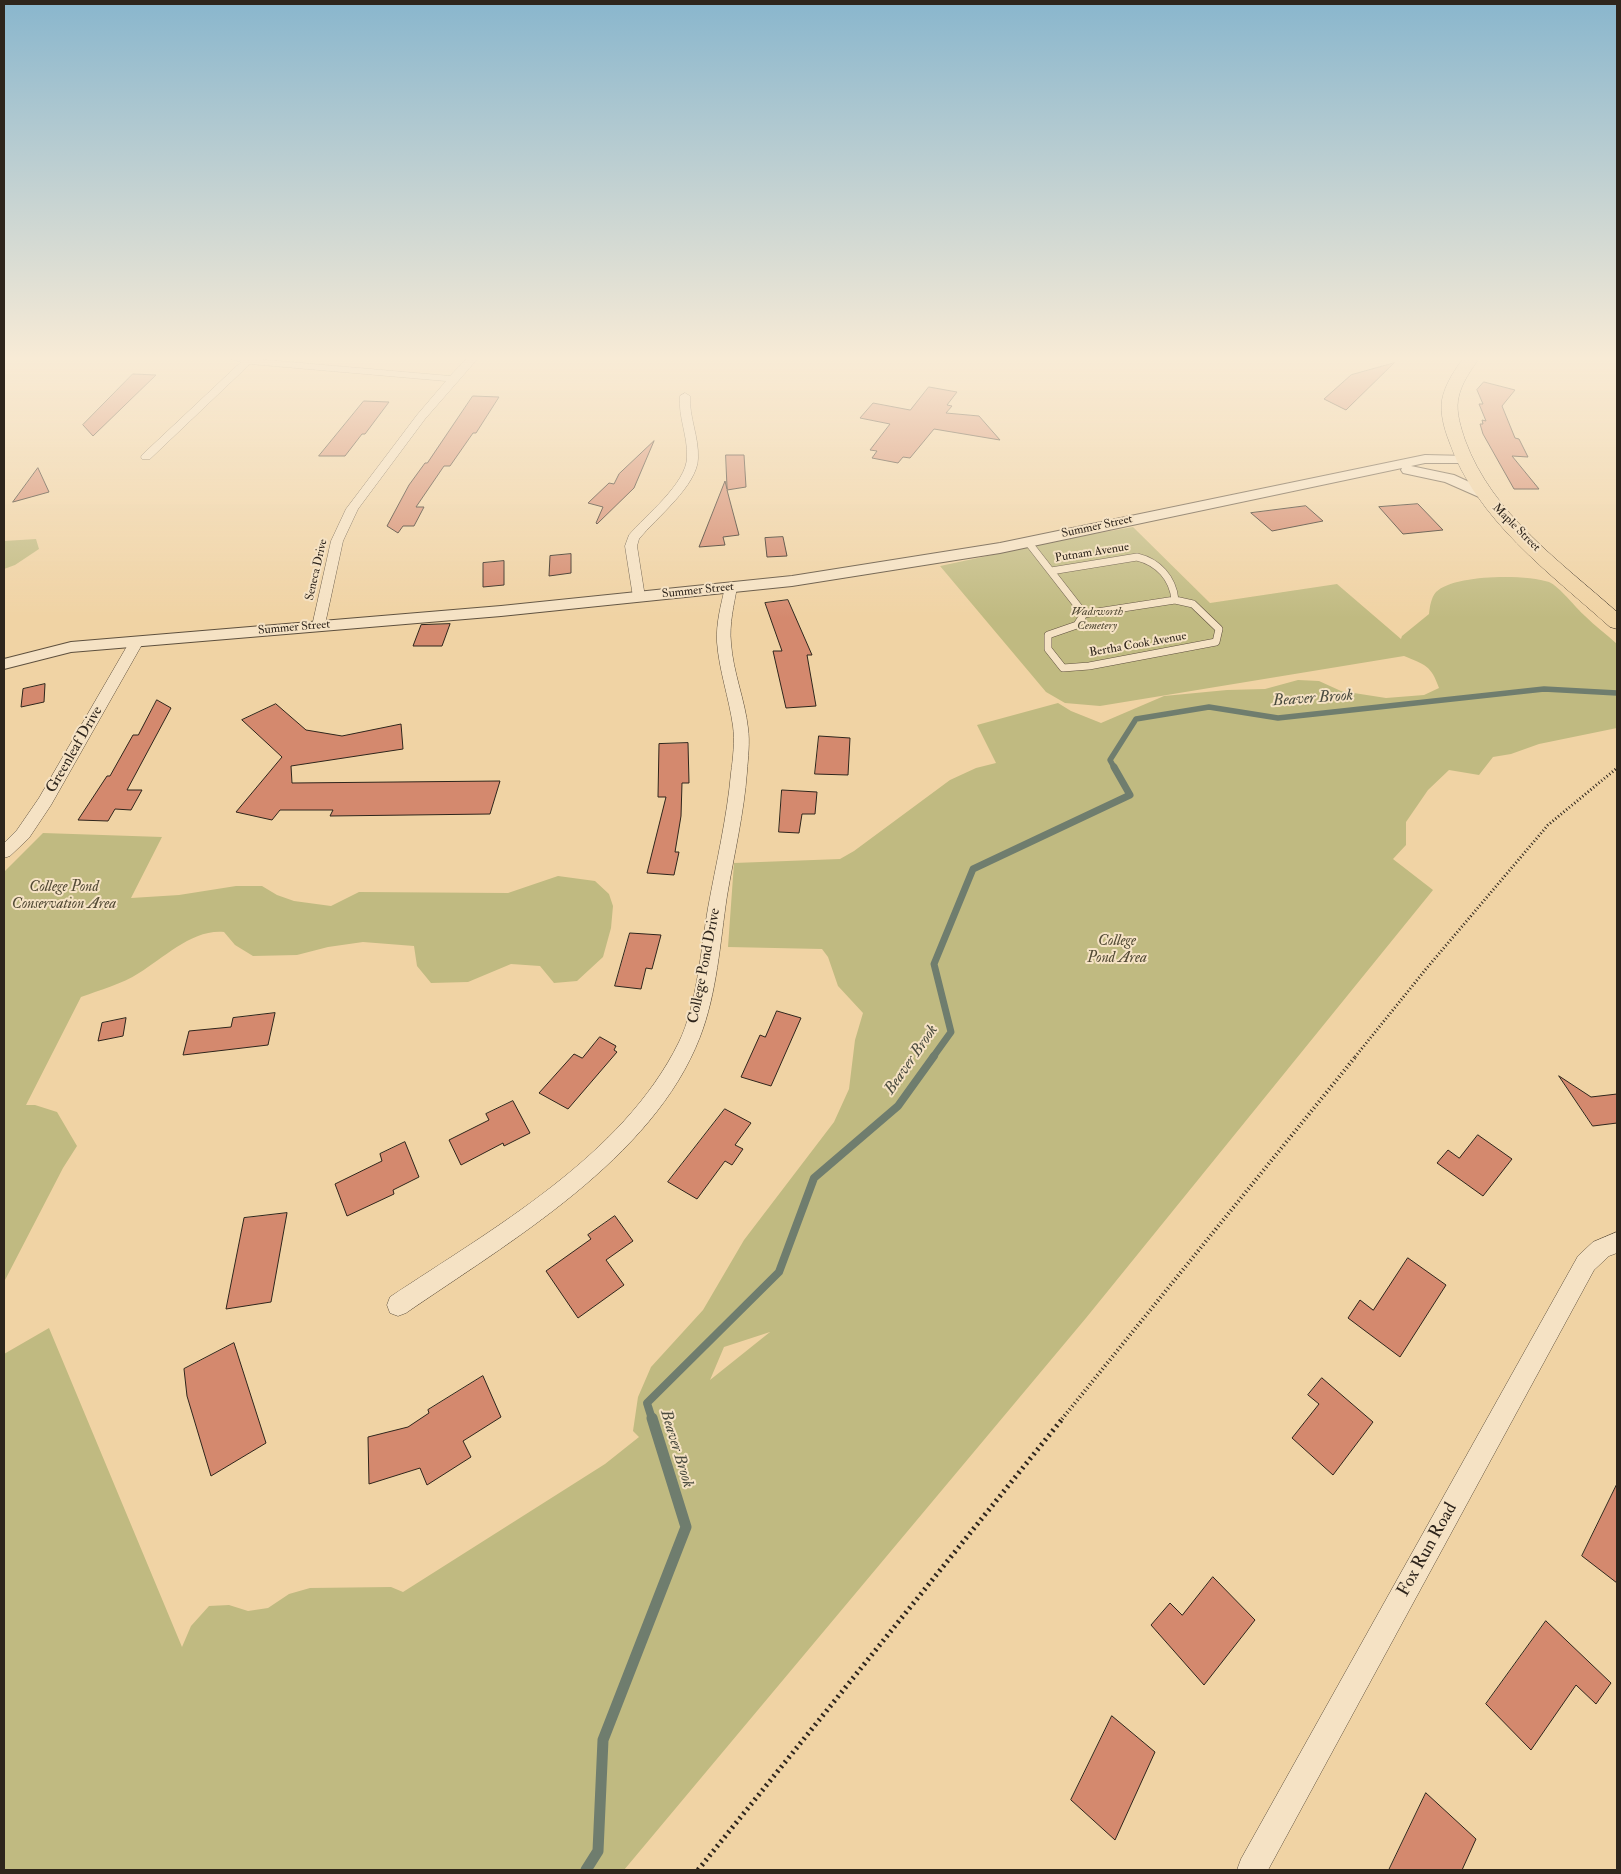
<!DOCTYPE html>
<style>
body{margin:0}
#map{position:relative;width:1621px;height:1874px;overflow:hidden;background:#f0d3a4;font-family:"IM FELL Double Pica",serif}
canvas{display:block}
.frame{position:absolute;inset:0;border:5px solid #2e251c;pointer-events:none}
</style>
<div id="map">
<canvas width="1621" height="1874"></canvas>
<div class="frame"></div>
</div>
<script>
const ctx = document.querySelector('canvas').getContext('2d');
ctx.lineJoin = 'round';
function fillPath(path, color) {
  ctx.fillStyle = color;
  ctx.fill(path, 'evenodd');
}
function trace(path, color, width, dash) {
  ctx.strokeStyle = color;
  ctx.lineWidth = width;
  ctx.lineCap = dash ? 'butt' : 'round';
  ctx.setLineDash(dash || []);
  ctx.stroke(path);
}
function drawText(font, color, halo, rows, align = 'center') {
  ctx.font = font + ' "IM FELL Double Pica",serif';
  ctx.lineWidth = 4;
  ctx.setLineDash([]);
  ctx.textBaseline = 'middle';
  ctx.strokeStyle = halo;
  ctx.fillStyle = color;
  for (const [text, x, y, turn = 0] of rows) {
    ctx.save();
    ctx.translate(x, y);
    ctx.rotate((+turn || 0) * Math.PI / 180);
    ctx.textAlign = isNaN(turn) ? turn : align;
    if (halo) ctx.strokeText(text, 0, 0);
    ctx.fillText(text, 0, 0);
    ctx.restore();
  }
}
fillPath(new Path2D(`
 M1133 527 1210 603 1337 584 1401 639 1402 636 1429 614C1430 606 1431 598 1436 592 1454 574 1526 574 1549 582 1559 586 1576 608 1585 616 1595 626 1606 634 1617 644V728L1539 744 1511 754 1493 757 1479 775 1449 770 1428 790 1406 822V845L1393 859 1433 890 1086 1318 624 1870H4V1354L49 1328 182 1647 191 1626 209 1606 229 1605 248 1611 268 1608 289 1594 310 1588 391 1587 403 1592 605 1464 639 1437 633 1431 638 1397 651 1367 703 1310 744 1240 834 1122 849 1089 855 1040 863 1013 838 986 828 957 822 949 728 947 734 863 840 859 854 851 950 780 976 768 996 763 977 725 1058 703 1071 711 1101 723 1164 696 1227 690 1265 689 1298 680 1319 681 1341 691 1386 698 1424 695 1439 688C1431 665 1425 665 1404 656L1100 706 1065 703 1046 692 940 566 1081 536ZM770 1332 710 1380 724 1347Z
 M36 539 39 549 15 565 4 569V541Z
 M43 833 162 837 131 898 179 895 236 886H262L277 895 294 901 331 906 359 892 508 893 558 876 595 881 609 894 613 906 611 928 603 957 577 981 554 983 540 966 511 964 468 982 431 983 417 966 414 946 363 942 328 947 297 955 253 956 235 945 224 932C192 929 164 958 139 973 122 984 100 990 81 997L26 1105H35L57 1112 77 1146 63 1168 4 1282V872Z`), '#c0ba81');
trace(new Path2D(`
 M1115 769 1110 760 1136 719 1209 707 1278 718 1544 689 1617 693`), '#6f7d6e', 5.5);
trace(new Path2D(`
 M933 1057 951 1032 934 964 973 869 1130 795 1114 767`), '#6f7d6e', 7);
trace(new Path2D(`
 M652 1419 647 1403 779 1272 814 1178 898 1106 934 1056`), '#6f7d6e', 8);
trace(new Path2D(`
 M586 1870 598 1851 603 1740 686 1527 652 1418`), '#6f7d6e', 11);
const building = new Path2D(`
 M1394 363 1346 410 1324 399 1351 375Z
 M133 374 156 375 93 436 83 425Z
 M1484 382 1515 390 1502 406 1515 438 1519 439 1528 457 1512 456 1539 489H1514L1483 434 1480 424H1483L1482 420 1486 421 1479 404H1483L1477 390Z
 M929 387 957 392 947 405 952 406 946 413 979 416 1000 440 934 429 910 458 903 457 898 463 872 458 877 451 870 450 890 424 860 418 873 403 910 410Z
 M473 396 499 397 476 433H473L450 466H444L416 507H424L414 526H403L398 533 387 526 409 485 425 463H427Z
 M364 401 389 402 365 434H362L345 456H319Z
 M654 441 634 488 597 524 596 523 603 507 588 503 609 483 614 484 619 474Z
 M726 455H744L746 487 727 490 739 535 723 537 725 545 699 547 725 481 727 489Z
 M38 468 49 492 13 502Z
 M1418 504 1443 530 1403 534 1379 507Z
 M1306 506 1323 521 1272 531 1251 513Z
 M783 537 787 556 767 557 765 538Z
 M571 554V573L549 576 550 556Z
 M504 561V585L483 587V563Z
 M788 600 812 655H807L816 706 786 708 773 651H782L765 603Z
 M450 624 442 646H413L421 625Z
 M45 684 44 702 21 707 23 689Z
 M157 700 171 708 127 790H142L131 810 115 809 108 821 78 820 107 776H110L133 735H138Z
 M276 704 306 730 342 736 401 724 403 749 291 766 292 783 500 781 490 814 330 816 333 810H280L272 820 236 812 282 757 242 720Z
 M819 736 850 738 848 775 815 774Z
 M688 743 689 783H682L681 816 675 852H679L674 875 647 873 666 797H658L659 744Z
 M782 790 817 792 815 814H802L799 833 779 832Z
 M630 933 661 935 652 969 646 968 641 989 615 986Z
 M777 1011 801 1018 771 1086 741 1077 760 1035 765 1037Z
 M275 1013 268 1045 183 1055 189 1031 231 1027 233 1018Z
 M126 1018 123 1036 98 1041 102 1023Z
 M600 1037 616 1046 614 1050 617 1052 568 1109 539 1093 574 1054 582 1058Z
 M1559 1076 1591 1097 1617 1094V1123L1593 1126Z
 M513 1101 530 1133 504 1146 503 1143 461 1165 449 1140 489 1120 486 1114Z
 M725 1109 751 1123 735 1145 743 1149 732 1165 725 1161 697 1199 668 1182Z
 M1478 1135 1512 1159 1483 1196 1437 1163 1448 1150 1459 1158Z
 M405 1142 419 1177 393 1190 394 1194 347 1216 335 1184 382 1161 380 1154Z
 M287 1213 271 1302 226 1309 244 1218Z
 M615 1216 633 1241 606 1260 624 1285 578 1318 546 1271 591 1239 588 1235Z
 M1408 1258 1446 1285 1400 1357 1348 1318 1360 1300 1373 1310Z
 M234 1343 266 1443 211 1476 187 1396 184 1369Z
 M483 1376 501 1417 463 1441 471 1457 427 1485 420 1468 369 1484 368 1437 408 1427 429 1413 428 1410Z
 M1322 1378 1373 1422 1333 1475 1292 1438 1319 1404 1308 1395Z
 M1617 1484V1583L1582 1556Z
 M1213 1577 1255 1620 1204 1685 1151 1625 1170 1603 1182 1615Z
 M1546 1621 1611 1683 1596 1704 1576 1685 1531 1750 1486 1704Z
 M1112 1716 1155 1752 1115 1840 1071 1800Z
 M1426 1793 1476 1839 1462 1870H1389Z`);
fillPath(building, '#d4896e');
trace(building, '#2e251c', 1);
const service = new Path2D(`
 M1028 542 1084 614
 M1051 571 1137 557C1158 562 1173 578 1175 600L1193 604 1219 629 1216 642 1089 666 1063 668 1048 649V635L1077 625 1084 614
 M1084 614 1175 600`);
const minor = new Path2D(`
 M221 356 246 358 258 356 256 359 450 376 469 356H480L425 419 358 509 343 541 324 629H314L312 626 331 541 346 509 417 415 446 381 250 364 150 459H142L141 457 142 455 241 362Z
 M685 393 690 396C689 417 699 437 698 458 698 485 656 518 639 539L637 546 645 597 639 601 633 597 625 546 629 535C645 516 687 483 687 457 688 436 678 417 680 396Z
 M731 583 737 587C734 605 729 624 731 643 733 672 745 700 748 728 750 742 748 758 747 772 744 813 734 855 727 896 720 943 717 993 700 1037 653 1159 509 1242 406 1313L398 1316 390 1313 387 1305 390 1297C492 1229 623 1156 679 1042 697 1005 701 949 708 908 716 864 727 818 731 773 733 759 735 741 733 726 729 698 719 670 717 642 716 623 721 605 725 587Z
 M137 637 144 641 51 805 29 838 10 856 4 858V843L17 830 39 798 130 641Z
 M1617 1232V1253L1609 1256 1594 1270 1268 1870H1237L1241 1859 1578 1256 1593 1242Z`);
const tertiary = new Path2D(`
 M1425 455 1468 456 1470 459 1468 462 1463 463H1425L1411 466 1454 475 1489 491 1491 494 1489 497H1479L1445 482 1403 473 1401 470 1402 468 1000 553 792 586 501 616 71 652 4 669V659L71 642 501 606 792 576 1000 543Z`);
const primary = new Path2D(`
 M1465 356H1481C1471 370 1461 383 1458 400 1456 413 1461 428 1465 440 1492 514 1561 562 1617 612V629L1610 627C1550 573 1476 520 1449 441 1444 428 1440 413 1442 400 1445 384 1455 369 1465 356Z`);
trace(service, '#5e503e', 8);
trace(minor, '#5e503e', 1);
trace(tertiary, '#5e503e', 2);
trace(primary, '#2e251c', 1);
trace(new Path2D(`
 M1355 1057 1426 969 1548 825 1617 768`), '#2e251c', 3, [1, 2.5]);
trace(new Path2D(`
 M1062 1419 1356 1056`), '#2e251c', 4, [1, 3]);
trace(new Path2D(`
 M698 1870 1063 1418`), '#2e251c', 5, [2, 4]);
trace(service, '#f5e2c4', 7);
fillPath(minor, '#f5e2c4');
fillPath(tertiary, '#f5e2c4');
fillPath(primary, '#f0d3a4');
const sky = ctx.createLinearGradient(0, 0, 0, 618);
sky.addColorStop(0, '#89b6cd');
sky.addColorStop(0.58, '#f8ebd6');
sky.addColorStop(1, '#f8ebd600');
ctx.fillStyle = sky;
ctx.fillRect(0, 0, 1621, 618);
drawText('12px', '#2e251c', '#f5e2c4', [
 ["Summer Street",1097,527,-12],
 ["Maple Street",1516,528,45],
 ["Putnam Avenue",1092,553,-9],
 ["Seneca Drive",317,570,-77],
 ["Summer Street",698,591,-6],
 ["Summer Street",294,628,-5],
 ["Bertha Cook Avenue",1138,645,-10]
]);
drawText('italic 12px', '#524a35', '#f5e2c4', [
 ["Wadsworth",1097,612],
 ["Cemetery",1097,626]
]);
drawText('15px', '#2e251c', '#f5e2c4', [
 ["Greenleaf Drive",75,750,-60],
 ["College Pond Drive",705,966,-79]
]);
drawText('italic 15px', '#524a35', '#f5e2c4', [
 ["College Pond",64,888],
 ["Conservation Area",64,905],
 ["College",1117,942],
 ["Pond Area",1117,959]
]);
drawText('italic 16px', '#494a3e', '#f5e2c4', [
 ["Beaver Brook",1313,699,-4],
 ["Beaver Brook",912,1060,-55],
 ["Beaver Brook",676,1449,73]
]);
drawText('18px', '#2e251c', '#f5e2c4', [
 ["Fox Run Road",1428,1550,-61]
]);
</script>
